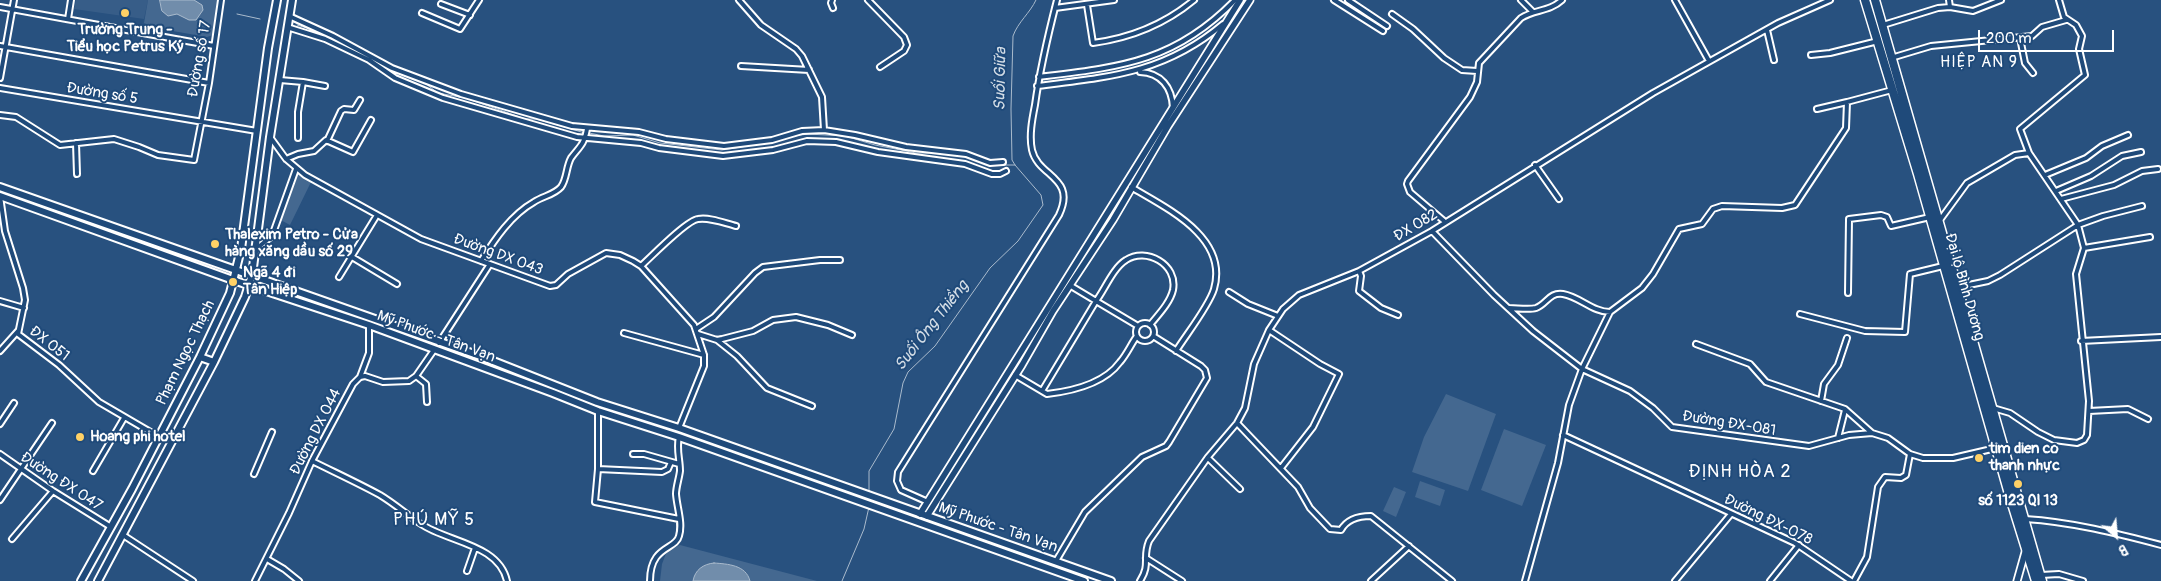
<!DOCTYPE html>
<meta charset="utf-8">
<style>
body{margin:0}
#map{position:relative;width:2161px;height:581px;overflow:hidden;background:#28517f;font-family:Pangolin,sans-serif}
canvas{display:block}
.north{position:absolute;left:2091px;top:511px;width:50px;height:50px;-webkit-text-stroke:4px #1f4a7a;paint-order:stroke;rotate:153deg;font-size:14px;font-weight:700;line-height:20px;text-align:center;color:#fff}
.north::after{content:'';display:block;margin:auto;width:18px;height:22px;background:#fff;clip-path:polygon(50% 0,100% 100%,50% 72%,0 100%)}
.scale{position:absolute;left:1978px;top:30px;width:136px;height:22px;box-sizing:border-box;border:2px solid #fff;border-top:0;padding-left:6px;font-size:15px;line-height:18px;white-space:nowrap;color:#fff;-webkit-text-stroke:4px #1f4a7a;paint-order:stroke}
</style>
<div id="map">
<canvas width="2161" height="581"></canvas>
<div class="north">B</div>
<div class="scale">200 m</div>
</div>
<script>
const ctx = document.querySelector('canvas').getContext('2d');
ctx.lineJoin = 'round';
function fillPath(path, color) {
  ctx.fillStyle = color;
  ctx.fill(path, 'evenodd');
}
function trace(path, color, width, dash) {
  ctx.strokeStyle = color;
  ctx.lineWidth = width;
  ctx.lineCap = dash ? 'butt' : 'round';
  ctx.setLineDash(dash || []);
  ctx.stroke(path);
}
function drawText(font, color, halo, rows, align = 'center') {
  ctx.font = font + ' Pangolin,sans-serif';
  ctx.lineWidth = 4;
  ctx.setLineDash([]);
  ctx.textBaseline = 'middle';
  ctx.strokeStyle = halo;
  ctx.fillStyle = color;
  for (const [text, x, y, turn = 0] of rows) {
    ctx.save();
    ctx.translate(x, y);
    ctx.rotate((+turn || 0) * Math.PI / 180);
    ctx.textAlign = isNaN(turn) ? turn : align;
    if (halo) ctx.strokeText(text, 0, 0);
    ctx.fillText(text, 0, 0);
    ctx.restore();
  }
}
fillPath(new Path2D(`
 M76 0H148L144 19 74 9Z`), '#375d88');
fillPath(new Path2D(`
 M148 0H218L213 35 207 37 150 27 144 23Z
 M293 169 311 182 290 225 275 217Z
 M1446 394 1496 414 1468 491 1412 472 1424 437Z
 M1504 429 1546 445 1522 506 1481 490Z
 M1420 481 1445 490 1440 506 1415 497Z
 M1394 487 1406 492 1396 517 1383 511Z
 M680 545 817 581H660L662 564 667 551Z`), '#446890');
const water = new Path2D(`
 M160 0H194L202 5 203 10 196 20H189L177 14 168 16 162 11Z
 M714 563C728 564 746 565 750 581H693C695 570 703 564 714 563Z`);
fillPath(water, '#718dab');
trace(water, '#aabbcd', 1);
trace(new Path2D(`
 M237 14 260 19
 M297 25 316 31 360 53
 M379 63 385 69 387 68 426 84 438 93 465 98 526 119H536L585 133
 M589 133 604 136 633 135 660 143 722 150 772 142
 M787 137 808 134 845 136 875 145 916 153H941
 M960 155 973 159
 M983 163 990 165H1015
 M869 493V471L894 429 903 383 908 372 935 346 990 268 1018 241 1043 205 1041 195 1015 165 1012 160 1011 109 1013 36C1018 22 1030 13 1036 0
 M842 581 864 529 869 507`), '#aabbcd', 1);
const street = new Path2D(`
 M832 0 831 3 833 8
 M868 0 904 37 907 45 904 51 880 67
 M1334 0 1383 31
 M1348 0 1387 26
 M1521 0 1533 12
 M1675 0 1709 61
 M1949 0 1950 7
 M441 4 470 15
 M1087 5 1093 43C1131 38 1165 24 1194 0
 M0 7 214 46
 M1055 8 1114 0
 M422 13 460 29 479 0
 M1392 14 1413 29 1444 58 1462 70 1477 71
 M289 16 333 36 392 68 461 94 572 126 639 132 666 139 724 146 772 140 802 131 824 130 822 97 802 56 796 49 761 25 739 0
 M68 19 71 0
 M1883 25 1938 8 1950 7 1973 11 2001 0
 M287 27 325 39 369 60 395 78 443 98 577 137 641 143 659 148 723 156 773 150 807 141 836 142 878 152 965 164 992 174H1000L1006 171
 M1767 30 1774 60
 M2020 38 2025 63 2033 73
 M0 46 209 83
 M1811 55 1830 53 1878 41
 M1891 58 1931 46 2032 36 2042 27 2066 20
 M741 66 809 70
 M1140 72C1161 73 1172 87 1173 108
 M1039 77C1120 67 1175 62 1235 0
 M0 78 14 0
 M280 80 303 82 325 86
 M1037 86C1110 77 1165 73 1223 24
 M0 88 257 131
 M1817 109 1847 102
 M0 115 16 117 60 145 114 139 139 147 158 155 194 160 209 83 221 0
 M824 130 855 135 906 147 966 154 990 163 1003 162
 M270 137 286 159 305 175 421 239 550 286 556 285 568 274 606 253 620 255 633 261 641 266 694 325 704 355V366L679 428
 M298 138V112L303 82
 M327 141 341 111 344 109 354 110 360 100
 M76 143 77 174
 M2029 153 2020 129 2085 75 2079 49 2082 36 2076 25 2064 17 2059 0
 M286 159 298 154 314 151 326 140 353 152 371 120
 M1535 165 1559 199
 M2045 175 2086 158 2102 146 2128 135
 M1131 187C1166 208 1229 237 1214 289 1209 306 1186 335 1176 351
 M2056 191 2091 176 2122 156 2141 152
 M0 196 5 231 23 288 25 300 18 334 59 365 99 402 159 437
 M2061 199 2114 185 2142 171 2158 169
 M1940 220 1967 183 2015 155 2029 153 2078 225 2084 248 2076 274 2089 401 2087 435 2084 440 2077 443 2054 440 2038 432 2010 413 1993 408
 M1444 221 1410 192 1407 184 1408 181 1470 97 1477 82 1479 63 1521 18C1535 9 1549 12 1562 0
 M1432 231 1494 295 1533 331 1582 369 1630 391 1653 408 1672 427 1809 446 1849 435 1872 433 1888 438 1910 454 1923 458H1953L1996 448
 M2084 248 2150 237
 M256 249 272 236 296 169
 M352 257 397 284
 M481 261C495 239 511 215 534 202 543 196 554 195 561 187 567 179 566 167 571 158 580 146 584 145 587 129
 M641 266C651 257 687 220 698 219 710 217 724 223 736 226
 M1359 271 1361 276 1359 291 1381 308 1398 315
 M339 277 377 215
 M1959 287 1988 281 2000 275 2078 225 2103 216 2142 206
 M1229 292 1248 304 1278 316
 M1848 293 1849 219 1881 215 1887 217 1891 226 1930 217
 M0 301 24 308
 M1509 308C1517 308 1529 310 1536 308 1547 304 1549 292 1563 294 1580 297 1593 312 1610 312
 M1800 314 1865 331 1905 332 1910 274 1943 266
 M1136 332a9 9 0 1 1 18 0a9 9 0 1 1-18 0Z
 M1138 326 1096 301C1105 289 1113 268 1126 260 1146 247 1178 264 1173 290 1170 303 1158 315 1150 325
 M696 329 714 317 755 273 763 267 820 260H840
 M1269 330 1320 364 1339 374 1313 427 1281 468
 M624 333 704 355
 M698 334 717 340 722 339 753 331 773 320 796 317 828 325 852 335
 M717 340 737 356 767 388 812 406
 M2081 341 2161 337
 M439 343 490 264
 M1696 344 1750 364 1766 382 1845 409 1872 433
 M0 351 18 331
 M1015 375 1047 394C1073 391 1104 384 1120 362 1127 354 1131 344 1137 336
 M416 376 426 384 427 402
 M360 377 369 353V325
 M1042 391 1096 301 1071 286
 M1821 401 1824 384 1838 365 1847 338
 M598 411V469L595 502 679 519
 M2089 411 2128 409 2148 419
 M1237 423 1298 487 1310 508 1330 529 1341 530C1347 519 1358 516 1371 516L1452 581
 M0 424 14 403
 M1563 435 1795 543 1851 581
 M1838 438 1845 410
 M0 454 53 491 111 527
 M633 454H644L679 464
 M1208 458 1240 489
 M312 461C334 472 358 483 380 495 395 504 407 515 421 524 447 542 499 544 507 581
 M598 469 662 472 668 469 671 462
 M93 471 124 418
 M254 474 272 432
 M0 500 52 423
 M928 502 901 490 897 481 898 472 1059 215C1077 177 1038 177 1032 150 1029 136 1032 120 1035 105 1040 69 1048 35 1057 0
 M2025 519C2072 522 2116 533 2161 545
 M123 535 193 581
 M12 539 53 491
 M1146 558 1182 581
 M267 559 284 569 299 581
 M1056 561 1085 512 1142 457 1166 446 1169 442 1207 378 1205 370 1201 366 1153 336
 M467 571 475 548
 M2041 575 2059 574 2083 581
 M255 581 289 513 312 461 353 384 360 377 365 376 383 382 409 381 416 376 434 350
 M650 581C650 545 676 550 679 536 683 523 677 508 676 494 676 487 679 479 680 471 680 459 676 449 679 437
 M1140 581C1151 564 1142 558 1149 541L1208 457 1237 423 1245 408 1254 364 1269 330 1283 309 1299 295 1359 271 1432 231 1653 93 1778 23 1830 0
 M1371 581 1409 546
 M1525 581 1558 463 1569 405 1582 369 1610 312 1642 288 1653 274 1679 229 1702 224 1713 209 1722 206 1782 208 1795 205 1846 128 1847 102 1892 90
 M1675 581 1731 514
 M1770 581 1799 545
 M1854 581 1867 557 1878 487 1885 477 1901 478 1906 475 1910 454`);
const secondary = new Path2D(`
 M920 514 1240 0
 M927 516 1022 365 1053 311 1113 220 1168 126 1250 0
 M2017 581 2026 549`);
const primary = new Path2D(`
 M0 187 483 357 597 402 679 428 1111 581
 M0 196 233 280 369 325 553 393 598 411 679 437 1084 581
 M200 357 214 362
 M81 581 132 489 200 357 230 293 241 249 268 48 277 0
 M98 581 214 362 245 297 252 275 270 137 292 0`);
const highway = new Path2D(`
 M1865 0 1918 174 2009 494 2036 581
 M1875 0 2042 581`);
trace(street, '#fff', 8);
trace(secondary, '#fff', 9);
trace(primary, '#fff', 10);
trace(highway, '#fff', 11);
trace(street, '#1f4a7a', 4);
trace(secondary, '#1f4a7a', 5.5);
trace(primary, '#1f4a7a', 6);
trace(highway, '#1f4a7a', 8);
for (const [x, y, r, color] of [
 [125,13,5,"#ffd166"],
 [215,244,5,"#ffd166"],
 [233,282,5,"#ffd166"],
 [80,437,5,"#ffd166"],
 [1979,458,5,"#ffd166"],
 [2018,484,5,"#ffd166"]
]) {
  const dot = new Path2D();
  dot.arc(x, y, r, 0, 2 * Math.PI);
  ctx.fillStyle = color;
  ctx.fill(dot);
  trace(dot, '#1f4a7a', 2);
}
drawText('bold 15px', '#fff', '#1f4a7a', [
 ["Trường Trung -",125,30,"center"],
 ["Tiểu học Petrus Ký",125,47,"center"],
 ["Thalexim Petro - Cửa",225,235],
 ["hàng xăng dầu số 29",225,252],
 ["Ngã 4 đi",243,273],
 ["Tân Hiệp",243,290],
 ["Hoang phi hotel",90,437],
 ["tim dien co",1989,449],
 ["thanh nhực",1989,466],
 ["số 1123 Ql 13",2018,501,"center"]
], 'left');
drawText('15px', '#fff', '#1f4a7a', [
 ["Đường số 17",200,59,-80],
 ["Đường số 5",102,94,9],
 ["ĐX 082",1416,226,-31],
 ["Đường DX 043",498,255,20],
 ["Đại lộ Bình Dương",1964,287,74],
 ["Mỹ Phước - Tân Vạn",436,337,20],
 ["ĐX 051",49,344,38],
 ["Phạm Ngọc Thạch",186,353,-64],
 ["Đường ĐX-081",1729,424,9],
 ["Đường DX 044",316,432,-63],
 ["Đường ĐX 047",61,482,33],
 ["Đường ĐX-078",1768,520,26],
 ["Mỹ Phước - Tân Vạn",998,528,19]
]);
ctx.letterSpacing = '1px';
drawText('16px', '#fff', '#1f4a7a', [
 ["HIỆP AN 9",1979,63]
]);
ctx.letterSpacing = '0px';
drawText('italic 16px', '#d4dde6', '#1f4a7a', [
 ["Suối Giữa",1001,79,-89],
 ["Suối Ông Thiềng",932,326,-52]
]);
ctx.letterSpacing = '1px';
drawText('18px', '#fff', '#1f4a7a', [
 ["ĐỊNH HÒA 2",1740,472],
 ["PHÚ MỸ 5",434,520]
]);
ctx.letterSpacing = '0px';
</script>
